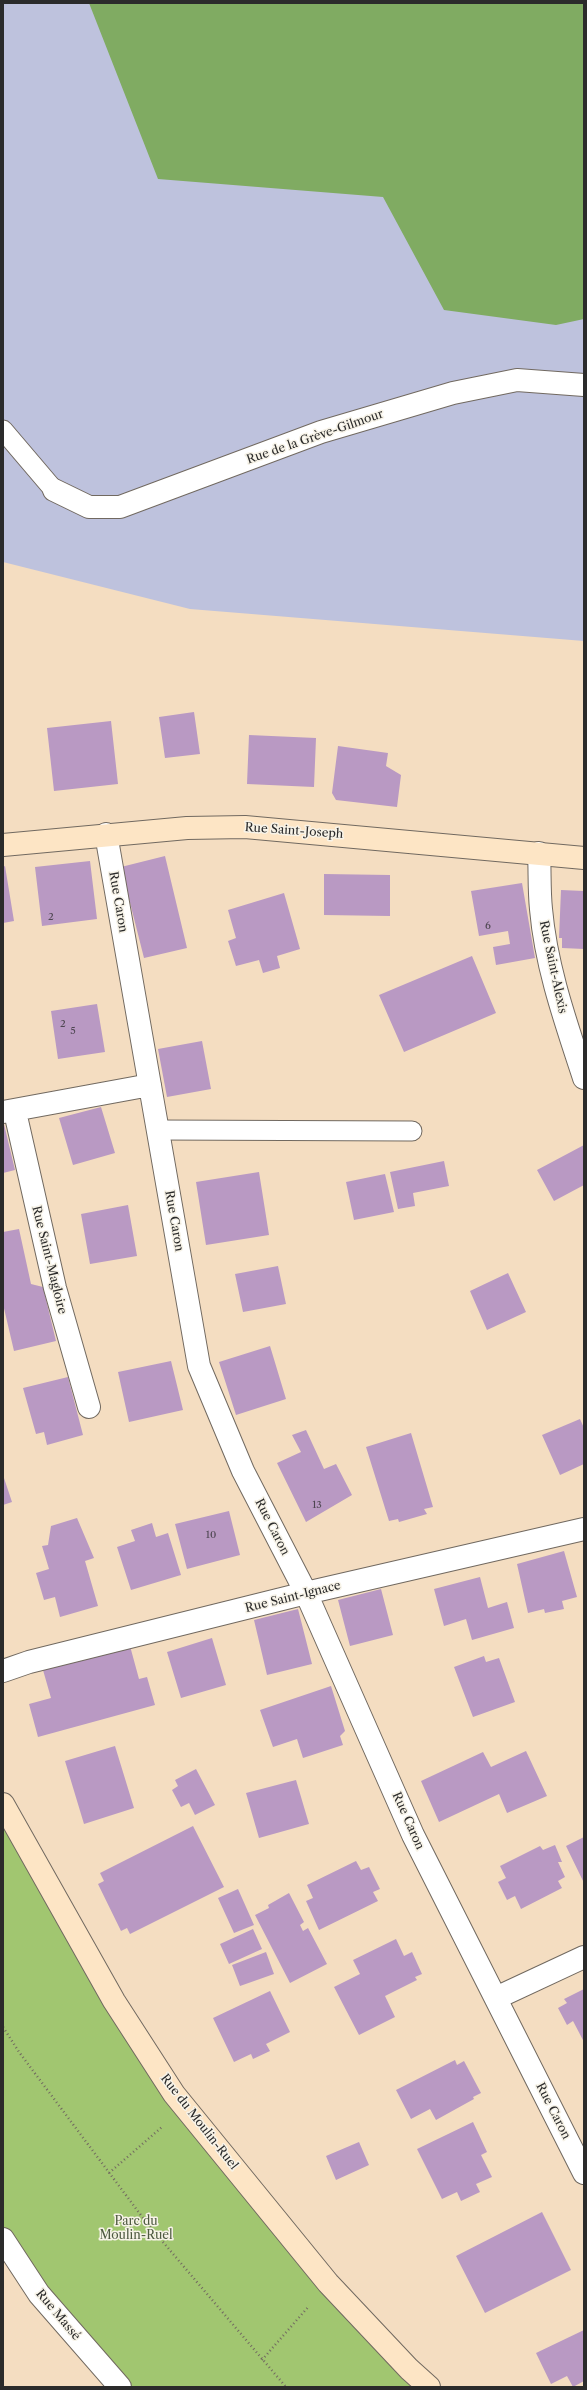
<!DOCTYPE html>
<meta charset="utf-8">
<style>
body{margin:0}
#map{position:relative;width:587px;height:2390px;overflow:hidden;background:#f4ddc1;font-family:"Libre Caslon Text",serif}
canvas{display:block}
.frame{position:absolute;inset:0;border:4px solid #2b2b2b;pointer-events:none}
</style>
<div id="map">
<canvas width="587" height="2390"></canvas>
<div class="frame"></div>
</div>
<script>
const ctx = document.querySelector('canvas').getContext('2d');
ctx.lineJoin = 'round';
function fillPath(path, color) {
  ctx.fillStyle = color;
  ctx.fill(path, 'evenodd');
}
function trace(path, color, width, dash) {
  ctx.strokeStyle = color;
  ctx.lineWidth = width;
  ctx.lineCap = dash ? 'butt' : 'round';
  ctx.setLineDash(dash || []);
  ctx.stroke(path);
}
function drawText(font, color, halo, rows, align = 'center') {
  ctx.font = font + ' "Libre Caslon Text",serif';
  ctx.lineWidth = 3;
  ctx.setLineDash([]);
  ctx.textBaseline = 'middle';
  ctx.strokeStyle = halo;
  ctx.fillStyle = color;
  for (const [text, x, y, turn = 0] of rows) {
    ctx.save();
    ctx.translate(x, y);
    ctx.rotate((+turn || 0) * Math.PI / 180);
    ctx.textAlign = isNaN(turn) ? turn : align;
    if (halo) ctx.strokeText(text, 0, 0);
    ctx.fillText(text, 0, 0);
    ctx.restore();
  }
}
fillPath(new Path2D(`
 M3 3H584V641L190 609 3 562Z`), '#bec2dd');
fillPath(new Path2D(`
 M3 1804 174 2094 429 2387H120L3 2239Z`), '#a1c670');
fillPath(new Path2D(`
 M89 3H584V319L556 325 444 310 383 197 158 179Z`), '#80ab62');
fillPath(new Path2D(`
 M194 712 200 754 165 758 159 717Z
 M111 721 118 784 54 791 47 728Z
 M249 735 316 738 314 787 247 784Z
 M338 746 388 753 386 766 401 775 397 807 336 800 332 793Z
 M165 856 187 948 144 958 121 867Z
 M90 861 97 919 42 926 35 867Z
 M5 866 14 921 3 923V867Z
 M324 874 390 875V916L324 915Z
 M522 883 535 958 496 965 493 947 510 944 508 931 479 936 471 891Z
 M561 890 584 891V949L562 948V938H559Z
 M284 893 300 949 277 956 280 968 263 973 259 960 236 966 228 941 236 938 228 910Z
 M472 956 496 1013 404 1052 379 995Z
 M97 1004 105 1052 58 1059 51 1011Z
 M202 1041 211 1089 167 1097 158 1049Z
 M101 1107 115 1153 73 1165 59 1118Z
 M3 1120 15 1170 3 1173Z
 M584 1145V1185L554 1201 537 1170Z
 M444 1161 449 1186 413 1193 415 1206 398 1209 390 1172Z
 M259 1172 269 1235 206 1245 196 1182Z
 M385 1174 394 1212 354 1220 346 1182Z
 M128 1205 137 1256 90 1264 81 1214Z
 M19 1229 31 1284 43 1287 56 1341 14 1351 3 1304V1232Z
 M278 1266 286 1304 243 1312 235 1274Z
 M508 1273 526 1312 487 1330 470 1291Z
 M270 1346 286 1399 236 1415 219 1362Z
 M171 1361 183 1410 129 1422 118 1372Z
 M68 1377 83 1435 47 1445 44 1432 36 1434 23 1388Z
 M580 1419 584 1428V1464L560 1475 542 1435Z
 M306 1430 324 1469 336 1464 352 1495 306 1522 277 1463 301 1452 292 1435Z
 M411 1433 433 1507 424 1509 427 1514 399 1522 398 1519 389 1521 366 1447Z
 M3 1475 12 1502 3 1505Z
 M229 1511 240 1555 187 1569 175 1524Z
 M77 1518 94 1558 85 1561 98 1606 60 1617 55 1597 44 1600 36 1573 49 1569 42 1546 48 1545 51 1526Z
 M152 1523 156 1537 168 1533 181 1575 131 1590 117 1547 135 1541 131 1530Z
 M564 1551 577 1597 562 1601 564 1609 545 1613 544 1609 528 1613 517 1564Z
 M480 1577 488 1608 507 1602 514 1628 472 1640 466 1619 444 1626 434 1589Z
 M381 1589 393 1635 350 1646 338 1600Z
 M298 1609 312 1664 267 1675 254 1620Z
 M212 1638 226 1685 181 1698 167 1652Z
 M130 1646 139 1679 147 1677 155 1705 38 1737 29 1704 51 1698 43 1670Z
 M484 1656 486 1662 499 1658 515 1702 473 1717 454 1667Z
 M331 1686 345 1731 340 1736 343 1745 303 1758 297 1739 273 1747 260 1710Z
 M115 1746 134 1808 84 1824 65 1761Z
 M526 1751 547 1796 507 1813 499 1794 439 1822 421 1781 483 1752 491 1767Z
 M196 1769 215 1805 195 1815 189 1803 181 1807 172 1790 178 1786 175 1780Z
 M296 1780 309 1824 259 1838 246 1793Z
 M193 1826 224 1887 130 1934 127 1928 121 1931 98 1884 104 1881 100 1873Z
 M584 1837V1883L566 1846Z
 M555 1845 562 1862H558L565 1877 558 1881 562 1888 521 1909 515 1896 507 1900 498 1882 506 1878 500 1866 540 1846 543 1850Z
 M356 1861 361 1870 369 1867 380 1889 373 1892 378 1901 319 1930 306 1901 313 1898 307 1885Z
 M238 1889 254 1925 234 1933 218 1898Z
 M289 1893 304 1922 300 1925 303 1931 308 1928 327 1964 290 1983 255 1915 269 1908 268 1905Z
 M253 1929 262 1949 229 1964 220 1944Z
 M396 1939 404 1956 412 1952 422 1974 415 1977 417 1980 385 1996 395 2017 359 2035 334 1987 360 1974 353 1960Z
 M266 1952 274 1974 240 1986 232 1965Z
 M584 1989V2042L573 2021 567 2025 558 2008 567 2003 564 1999Z
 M270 1991 290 2032 266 2044 270 2051 253 2059 251 2054 234 2062 213 2018Z
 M455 2060 457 2065 464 2061 481 2093 473 2097 474 2099 436 2120 430 2109 411 2119 396 2090Z
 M473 2122 487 2152 481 2155 492 2177 476 2184 480 2192 461 2201 457 2192 442 2199 417 2149Z
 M359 2142 369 2165 336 2180 326 2156Z
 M542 2212 571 2270 485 2313 456 2256Z
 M584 2330V2381L573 2387 567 2376 551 2384 536 2353Z`), '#b999c3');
const lane = new Path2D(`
 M3 430 54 490
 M158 1130 412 1131`);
const street = new Path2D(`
 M54 490 89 507H120L321 432 453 393 517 380 584 385
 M106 834 199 1366 243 1471 306 1593 413 1835 584 2173
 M539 853C540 872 539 890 541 909 546 967 566 1023 584 1078
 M3 1112 150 1085
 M15 1112 55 1288 89 1407
 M3 1671 29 1662 306 1593 584 1529
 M496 1998 584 1957
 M3 2239 39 2294 120 2387`);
const secondary = new Path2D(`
 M3 845 187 828 245 827 584 858
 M3 1804 114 2001 174 2094 328 2283 409 2369 429 2387`);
trace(lane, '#716960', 21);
trace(street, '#716960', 24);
trace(secondary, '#716960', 24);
trace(new Path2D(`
 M3 2027 19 2052 146 2222 286 2387
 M109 2173 162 2127
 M262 2360 309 2306`), '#716960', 2.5, [1, 3]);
trace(lane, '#fff', 19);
trace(street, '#fff', 22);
trace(secondary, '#fde5c5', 22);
drawText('10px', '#4e4651', null, [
 ["2",51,917],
 ["6",488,926],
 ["2",63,1024],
 ["5",73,1031],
 ["13",317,1505],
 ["10",211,1535]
]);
drawText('12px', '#2b2b2b', '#f7f3e8', [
 ["Rue de la Grève-Gilmour",315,437,-19],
 ["Rue Saint-Joseph",294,831,4],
 ["Rue Caron",118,902,80],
 ["Rue Saint-Alexis",553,967,78],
 ["Rue Caron",174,1221,80],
 ["Rue Saint-Magloire",49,1260,76],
 ["Rue Caron",272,1527,63],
 ["Rue Saint-Ignace",293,1597,-14],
 ["Rue Caron",408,1821,66],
 ["Rue Caron",553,2111,63],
 ["Rue du Moulin-Ruel",199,2122,52],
 ["Rue Massé",58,2315,50]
]);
drawText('12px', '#4e5a40', '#f7f3e8', [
 ["Parc du",136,2222],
 ["Moulin-Ruel",136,2236]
]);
</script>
